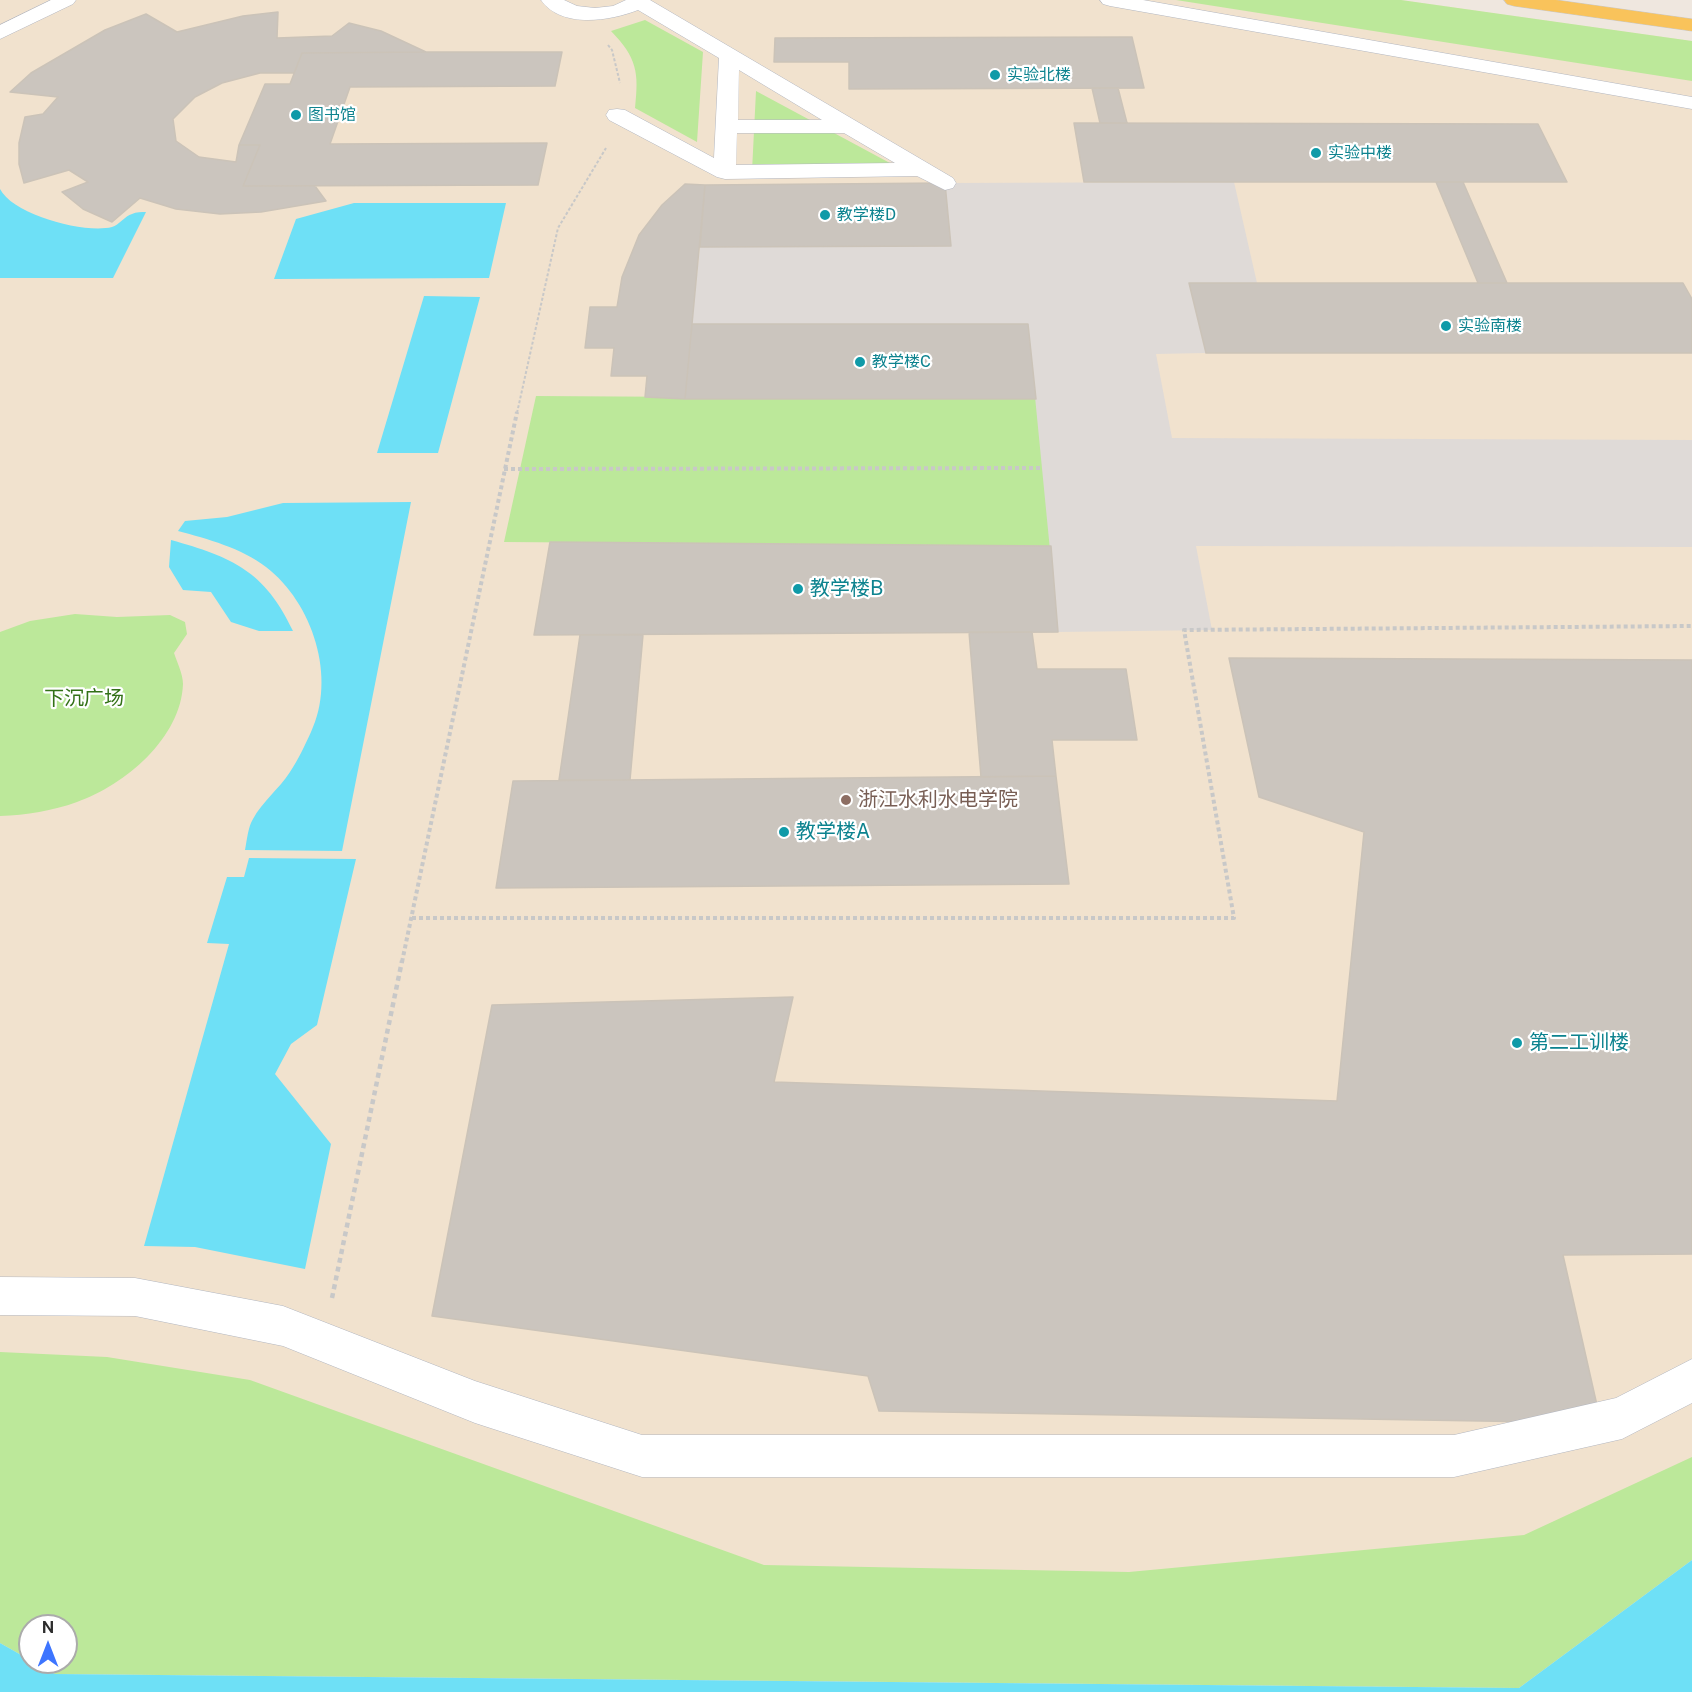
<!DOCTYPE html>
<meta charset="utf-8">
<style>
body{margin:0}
#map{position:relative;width:1692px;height:1692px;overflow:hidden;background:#efe7df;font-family:"Public Sans",sans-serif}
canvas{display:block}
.north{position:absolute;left:18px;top:1614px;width:60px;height:60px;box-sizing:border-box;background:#fff;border:2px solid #ababab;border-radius:50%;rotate:0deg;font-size:16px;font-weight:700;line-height:24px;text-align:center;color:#2d2d2d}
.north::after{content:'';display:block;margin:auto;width:21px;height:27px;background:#3d75ff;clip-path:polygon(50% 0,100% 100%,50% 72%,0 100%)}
</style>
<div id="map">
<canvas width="1692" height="1692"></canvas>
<div class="north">N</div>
</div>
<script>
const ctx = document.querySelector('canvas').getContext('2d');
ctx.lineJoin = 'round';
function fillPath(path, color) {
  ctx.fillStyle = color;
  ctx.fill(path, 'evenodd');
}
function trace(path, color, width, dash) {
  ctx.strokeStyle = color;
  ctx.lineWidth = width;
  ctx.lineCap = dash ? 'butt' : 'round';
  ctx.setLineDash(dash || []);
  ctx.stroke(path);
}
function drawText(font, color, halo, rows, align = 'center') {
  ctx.font = font + ' "Public Sans","Noto Sans SC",sans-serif';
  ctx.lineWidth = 4.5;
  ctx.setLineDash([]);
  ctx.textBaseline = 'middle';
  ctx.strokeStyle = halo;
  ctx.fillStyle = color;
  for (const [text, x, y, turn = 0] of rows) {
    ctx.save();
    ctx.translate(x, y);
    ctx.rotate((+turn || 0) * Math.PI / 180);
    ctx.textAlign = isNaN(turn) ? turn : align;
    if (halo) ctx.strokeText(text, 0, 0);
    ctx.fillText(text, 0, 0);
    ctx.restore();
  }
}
fillPath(new Path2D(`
 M0 0H1401L1692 41V1560L1519 1688 34 1662H66V1626H30V1660L0 1643Z`), '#f1e2ce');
fillPath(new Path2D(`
 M1176 0H1401L1692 41V81Z
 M645 20 703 52 697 142 635 108C639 72 637 58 611 31Z
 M756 91 901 169 752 171Z
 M536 396 1036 399 1051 546 504 542Z
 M75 614 117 617 170 615 185 622 187 634 174 653C177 662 183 674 183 684 181 738 125 785 77 802 52 811 27 815 0 816V632L30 621Z
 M0 1352 107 1357 250 1380 764 1565 1129 1572 1524 1535 1692 1457V1560L1519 1688 55 1674 34 1662H66V1626H30V1660L0 1643Z`), '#bce89a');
fillPath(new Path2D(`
 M1234 182 1257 283H1189L1206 353 1156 354 1172 438 1692 440V547L1196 546 1212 630 1058 632 1028 325 692 324 700 247 950 246 945 183Z`), '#dfdad7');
fillPath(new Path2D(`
 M0 189C13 215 85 234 112 227 119 225 125 216 132 214 136 212 142 212 146 212L113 278H0Z
 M354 203H506L489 278 274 279 296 219Z
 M424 296 480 297 438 453H377Z
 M411 502 342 851 245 850C247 840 248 827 253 819 262 802 279 789 290 772 298 760 305 745 311 732 337 678 313 603 266 567 241 548 208 539 178 531L185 521 227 517 283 503Z
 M171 540C232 557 265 571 293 631H259L231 622 211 592 183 590 169 567Z
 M249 858 356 859 317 1025 291 1044 275 1074 331 1144 305 1269 195 1247 144 1246 229 944 207 943 227 877H244Z
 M1692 1560V1692H0V1643L30 1660V1662L55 1674 1519 1688Z`), '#6ee0f6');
const building = new Path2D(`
 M278 12 277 38 332 36 349 23 381 31 426 52 302 53 294 73H260L222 83 195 97 173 119 176 141 199 157 236 162 239 145H260L243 186H315L326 201 261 212 220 214 176 209 140 198 112 222 83 209 62 192 88 182 69 170 24 183 19 164V143L25 117 43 114 58 97 10 92 31 73 105 30 146 14 177 32 243 16Z
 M1132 37 1144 88 849 89V62H774L775 38Z
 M426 52H562L555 86 350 87 330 144 547 143 538 185 243 186 260 145H239L265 84H290L302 53Z
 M1092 88H1118L1127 123H1100Z
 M1074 123 1538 124 1567 182H1084Z
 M1436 182H1463L1507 283H1478Z
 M945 183 951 246 700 247 705 185Z
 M685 184 705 185 685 399 645 397 647 376H611L614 348H585L590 307H617L622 277 639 235 662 205Z
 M1189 283H1683L1692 299V353H1206Z
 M692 324H1028L1036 399H685Z
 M550 542 1051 546 1058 632 534 635Z
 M969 632H1032L1037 669H1126L1137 740H1052L1056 776 981 777Z
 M580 635H643L630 780H559Z
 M1229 658 1692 660V1254L1563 1255 1601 1423 879 1411 868 1376 432 1316 492 1005 793 997 774 1082 1337 1101 1364 832 1259 797Z
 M1056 776 1069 884 496 888 513 781Z`);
fillPath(building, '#cbc5be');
trace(building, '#cbc3b8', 1.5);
const minor = new Path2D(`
 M51 0H76L73 4 0 39V25Z
 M541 0H564L577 6 595 8 613 6 626 0H650L953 178 956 183 953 188 945 190 917 176 725 179 717 177 609 120 606 115 609 110 617 109 625 110 714 158 719 58 638 10C610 21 561 29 541 0ZM739 70 822 120H738ZM737 133H844L895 163 736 165Z
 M1100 0H1143L1692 97V109L1110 6 1103 4Z
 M0 1277 135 1278 283 1306 475 1381 642 1435H1454L1616 1398 1692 1359V1403L1622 1439 1454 1477H642L475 1423 283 1346 135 1316 0 1315Z`);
const major = new Path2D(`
 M1504 0H1556L1692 19V31L1514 6 1507 4Z`);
trace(minor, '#b3b7c1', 1);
trace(major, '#c8c8c8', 1);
trace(new Path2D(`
 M608 45 612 50 620 83
 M517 413 558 228 606 148`), '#c8c8c8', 2, [3, 2]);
trace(new Path2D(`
 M504 469 1043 468
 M412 918H1234L1184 630 1692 626
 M402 962 517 412`), '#c8c8c8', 4, [4, 3]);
trace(new Path2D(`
 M332 1298 402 961`), '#c8c8c8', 4.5, [5, 4]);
fillPath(minor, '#fff');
fillPath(major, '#f9c35b');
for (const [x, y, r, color] of [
 [995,75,6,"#0f9aa8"],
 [296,115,6,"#0f9aa8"],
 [1316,153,6,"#0f9aa8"],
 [825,215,6,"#0f9aa8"],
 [1446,326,6,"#0f9aa8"],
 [860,362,6,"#0f9aa8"],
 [798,589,6,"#0f9aa8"],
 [846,800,6,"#8d6e63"],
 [784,832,6,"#0f9aa8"],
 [1517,1043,6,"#0f9aa8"]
]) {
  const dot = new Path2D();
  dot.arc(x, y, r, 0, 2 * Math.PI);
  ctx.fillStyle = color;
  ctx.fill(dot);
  trace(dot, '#fff', 2);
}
drawText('16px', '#0d838f', '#fff', [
 ["实验北楼",1007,75],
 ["图书馆",308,115],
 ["实验中楼",1328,153],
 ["教学楼D",837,215],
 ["实验南楼",1458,326],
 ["教学楼C",872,362]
], 'left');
drawText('20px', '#0d838f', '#fff', [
 ["教学楼B",810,589],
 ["教学楼A",796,832],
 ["第二工训楼",1529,1043]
], 'left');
drawText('20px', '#337117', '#fff', [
 ["下沉广场",84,699]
]);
drawText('20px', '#785e54', '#fff', [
 ["浙江水利水电学院",858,800]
], 'left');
</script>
